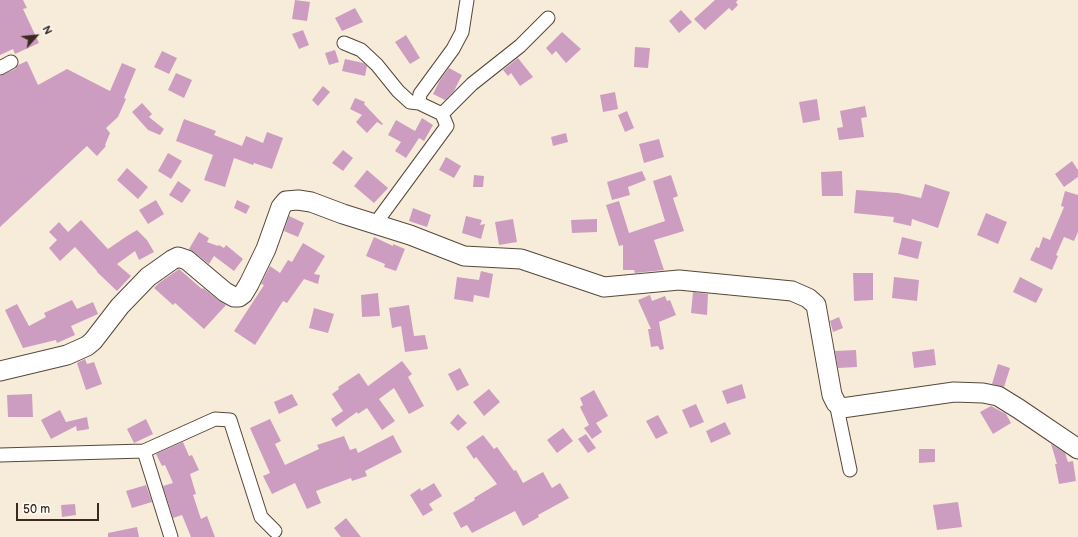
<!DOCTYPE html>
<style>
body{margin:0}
#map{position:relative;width:1078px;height:537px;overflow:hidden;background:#f7ecda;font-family:"Balsamiq Sans",sans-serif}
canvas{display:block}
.north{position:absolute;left:16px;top:16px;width:40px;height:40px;-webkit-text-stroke:3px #fdfcf7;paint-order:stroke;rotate:63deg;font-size:11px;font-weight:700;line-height:16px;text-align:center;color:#3b2a1e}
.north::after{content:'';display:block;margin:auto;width:14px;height:18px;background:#3b2a1e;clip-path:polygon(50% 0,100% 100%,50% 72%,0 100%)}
.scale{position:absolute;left:16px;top:503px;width:83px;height:18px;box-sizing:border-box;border:2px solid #3b2a1e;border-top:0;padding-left:5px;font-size:12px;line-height:14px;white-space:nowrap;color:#3b2a1e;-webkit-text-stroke:3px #fdfcf7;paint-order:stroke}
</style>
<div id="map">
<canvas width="1078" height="537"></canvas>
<div class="north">N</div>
<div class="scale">50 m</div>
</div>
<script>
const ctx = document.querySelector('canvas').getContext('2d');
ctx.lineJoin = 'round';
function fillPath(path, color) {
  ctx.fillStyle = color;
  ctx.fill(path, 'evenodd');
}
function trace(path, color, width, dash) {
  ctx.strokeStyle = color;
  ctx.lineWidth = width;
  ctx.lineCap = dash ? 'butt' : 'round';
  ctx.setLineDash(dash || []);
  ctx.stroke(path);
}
fillPath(new Path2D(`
 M0 0H23L27 8 23 9 39 43 15 54 13 49 0 55Z
 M295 0 310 2 307 21 292 19Z
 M715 0H738L736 2 738 5 732 11 729 8 705 30 694 19Z
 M355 8 363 22 342 31 335 18Z
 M681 10 692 22 679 33 669 21Z
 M303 30 309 45 299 49 292 34Z
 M562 32 581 49 566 63 556 51 552 55 546 48Z
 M406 35 420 58 410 64 395 42Z
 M635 47 650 48 648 68 634 67Z
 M335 50 339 62 329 65 325 53Z
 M162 51 177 58 169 74 154 67Z
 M518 58 533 77 520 86 511 73 508 76 503 70Z
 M345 59 363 63 367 66 365 76 342 71Z
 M27 61 38 85 67 69 110 91 122 63 136 69 124 98 126 99 118 117 106 128 110 133 105 145 106 146 97 156 87 146 0 227V76L15 69 18 65Z
 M449 68 462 75 454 91 445 100 433 94 440 80Z
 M176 73 192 80 184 98 168 90Z
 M323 86 330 92 318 106 312 100Z
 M615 92 618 109 603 112 600 95Z
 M355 98 365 102 364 104 383 124 382 125 377 122 367 133 356 122 362 115 350 109Z
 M817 99 820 120 803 123 799 102Z
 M142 103 152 114 149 117 164 129 160 135 148 130 132 112Z
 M865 106 867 117 861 118 864 137 839 140 837 128 843 127 840 111Z
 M627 111 634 128 625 132 618 115Z
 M422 118 433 125 424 141 419 138 406 158 395 151 401 142 388 135 396 120 415 131Z
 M184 119 216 131 214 135 242 146 246 136 263 143 267 132 283 138 272 169 254 163 253 165 234 158 225 187 204 180 213 155 176 141Z
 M566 133 568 142 553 146 551 137Z
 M659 139 664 157 644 163 639 144Z
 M343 150 353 158 343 171 332 163Z
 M168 153 182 161 171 179 158 171Z
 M446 157 461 166 454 178 439 170Z
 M1072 161 1078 170V177L1064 187 1055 174Z
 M127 168 148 187 138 199 117 180Z
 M367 170 388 188 374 203 354 186Z
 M642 171 646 180 628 187 630 195 612 200 607 182Z
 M842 171 843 196H822L821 172Z
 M474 175 484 176 483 187H473Z
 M671 175 678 196 673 198 684 231 654 240 664 270 635 273 634 270H623V245L619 246 606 205 619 201 629 233 665 221 653 181Z
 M178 181 191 190 182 203 169 195Z
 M925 184 950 192 938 228 912 219 911 226 893 222 894 217 854 213 856 190 898 193 921 198Z
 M1065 191 1078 195V232L1074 241 1064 237 1056 255 1058 256 1052 270 1030 260 1036 247 1039 248 1043 237 1050 240 1064 207 1061 206Z
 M156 200 164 214 148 224 139 210Z
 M237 200 250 206 246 214 234 208Z
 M413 208 431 215 427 227 409 221Z
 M986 213 1007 222 998 244 977 235Z
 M289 216 304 223 298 237 284 231Z
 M466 216 482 220 480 225 485 224 481 239 462 233Z
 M513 219 517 242 499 245 495 222Z
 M597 219V232L572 233 571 220Z
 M81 220 108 249 127 236 137 230 147 240 154 252 139 260 135 251 117 264 131 276 117 291 97 272V271L75 247 60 261 49 248 57 240 49 232 59 222 68 232Z
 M199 232 209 238 207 242 218 246 219 245 224 248 226 245 243 259 234 271 214 256 209 264 194 252 189 249Z
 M374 237 393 246V244L405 249 396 271 384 267 385 264 366 256Z
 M902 237 922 242 918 259 898 254Z
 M303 243 325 256 314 274 320 275 318 284 304 279 287 303 283 301 255 345 234 331 264 285 261 284 270 266 280 273 288 260 292 262Z
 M179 269 202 289 203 288 218 300 226 305 204 329 175 303 173 305 154 288 159 283Z
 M481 271 493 274 489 298 474 295 473 302 454 299 457 277 479 280Z
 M853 273H873V300L854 301Z
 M894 277 919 280 917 301 892 298Z
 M1020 277 1043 289 1036 303 1013 292Z
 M693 292 708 294 707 315 691 313Z
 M378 293 380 316 362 317 361 295Z
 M650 295 652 301 665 296 667 301 670 300 676 315 659 322 664 349 660 350 658 346 651 347 648 329H651L638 300Z
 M72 300 77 309 93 302 98 314 71 326 75 335 57 343 56 340 23 348 5 310 17 304 29 326 46 317 44 313Z
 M409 305 414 336 425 335 428 349 405 352 401 326 392 328 389 308Z
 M314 308 334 314 328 333 309 328Z
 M839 317 843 328 833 332 830 321Z
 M934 349 936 365 914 368 912 352Z
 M856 350 857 367 838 368 835 351Z
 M85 359 87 364 94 362 102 384 86 390 77 363Z
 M402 361 412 374 408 377 424 406 409 414 394 388 379 399 395 421 382 430 367 408 358 414 357 412 336 427 331 419 343 411 332 394 339 389 338 387 359 373 368 386Z
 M998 364 1010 368 1004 387 992 384Z
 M460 368 469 385 457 391 448 374Z
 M742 384 746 398 727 404 722 391Z
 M489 389 500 402 484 416 473 402Z
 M594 390 608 416 596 423 602 432 592 439 584 428 589 425 580 407 583 405 580 398Z
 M32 394 33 417H8L7 395Z
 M292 394 298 405 279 414 274 402Z
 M696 404 704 422 690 428 682 410Z
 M991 406 1006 414 1011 423 993 434 980 412Z
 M60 410 66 422 87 417 89 429 77 431 76 426 51 439 41 420Z
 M458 414 467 423 458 431 450 423Z
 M658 415 668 433 656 439 646 421Z
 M146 419 153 434 134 443 127 429Z
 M270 419 281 441 275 444 285 465 319 449 317 445 344 436 350 450 356 448 358 453 393 435 402 452 365 471 367 476 352 481 351 478 316 491 321 503 307 509 295 483 272 494 263 476 270 473 250 428Z
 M725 422 731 434 711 443 706 431Z
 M563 428 573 441 557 453 547 440Z
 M586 434 596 448 588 453 578 439Z
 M483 435 494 449 497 447 514 471 516 470 523 483 543 472 552 488 560 483 569 498 538 515 539 517 523 526 515 511 472 533 467 525 461 528 453 513 475 500 474 498 497 484 476 457 474 459 466 447Z
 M183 442 189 456 192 455 199 470 190 474 196 494 193 495 201 519 207 516 215 537H191L182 515 173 518 163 486 173 483 165 465 162 466 156 454Z
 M1051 444 1065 453 1068 462 1073 461 1076 481 1059 484 1055 464H1057Z
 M919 449H935V462L919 463Z
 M434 483 442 496 429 504 433 510 423 516 410 495 420 488 421 491Z
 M146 485 152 502 132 508 126 491Z
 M958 502 962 527 937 530 933 505Z
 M75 504 76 515 62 517 61 505Z
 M346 518 361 537H341L334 528Z
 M137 527 139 537H108V533Z`), '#cd9dc1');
const street = new Path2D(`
 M344 43 361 50 377 65 398 91 410 102 419 103
 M0 68 11 62
 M442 114 472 84 520 46 548 18
 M375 224 447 126 442 114 419 103 420 94 453 49 462 32 467 0
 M836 403 850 470
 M144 451 171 537
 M0 455 144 451 215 419 230 420 261 517 275 531`);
const secondary = new Path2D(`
 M0 371 67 355 87 346 93 341 120 306 148 277 172 260 178 257 187 260 225 292 234 297H239L243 294 249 284 266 249 281 207 286 201 298 200 311 202 343 214 410 235 464 256 521 259 604 287 679 280 792 291 808 298 816 305 832 395 836 403 842 408 954 392 983 393 998 396 1019 409 1078 449`);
trace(street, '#57473a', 15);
trace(secondary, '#57473a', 21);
trace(street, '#fff', 13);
trace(secondary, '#fff', 19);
</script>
